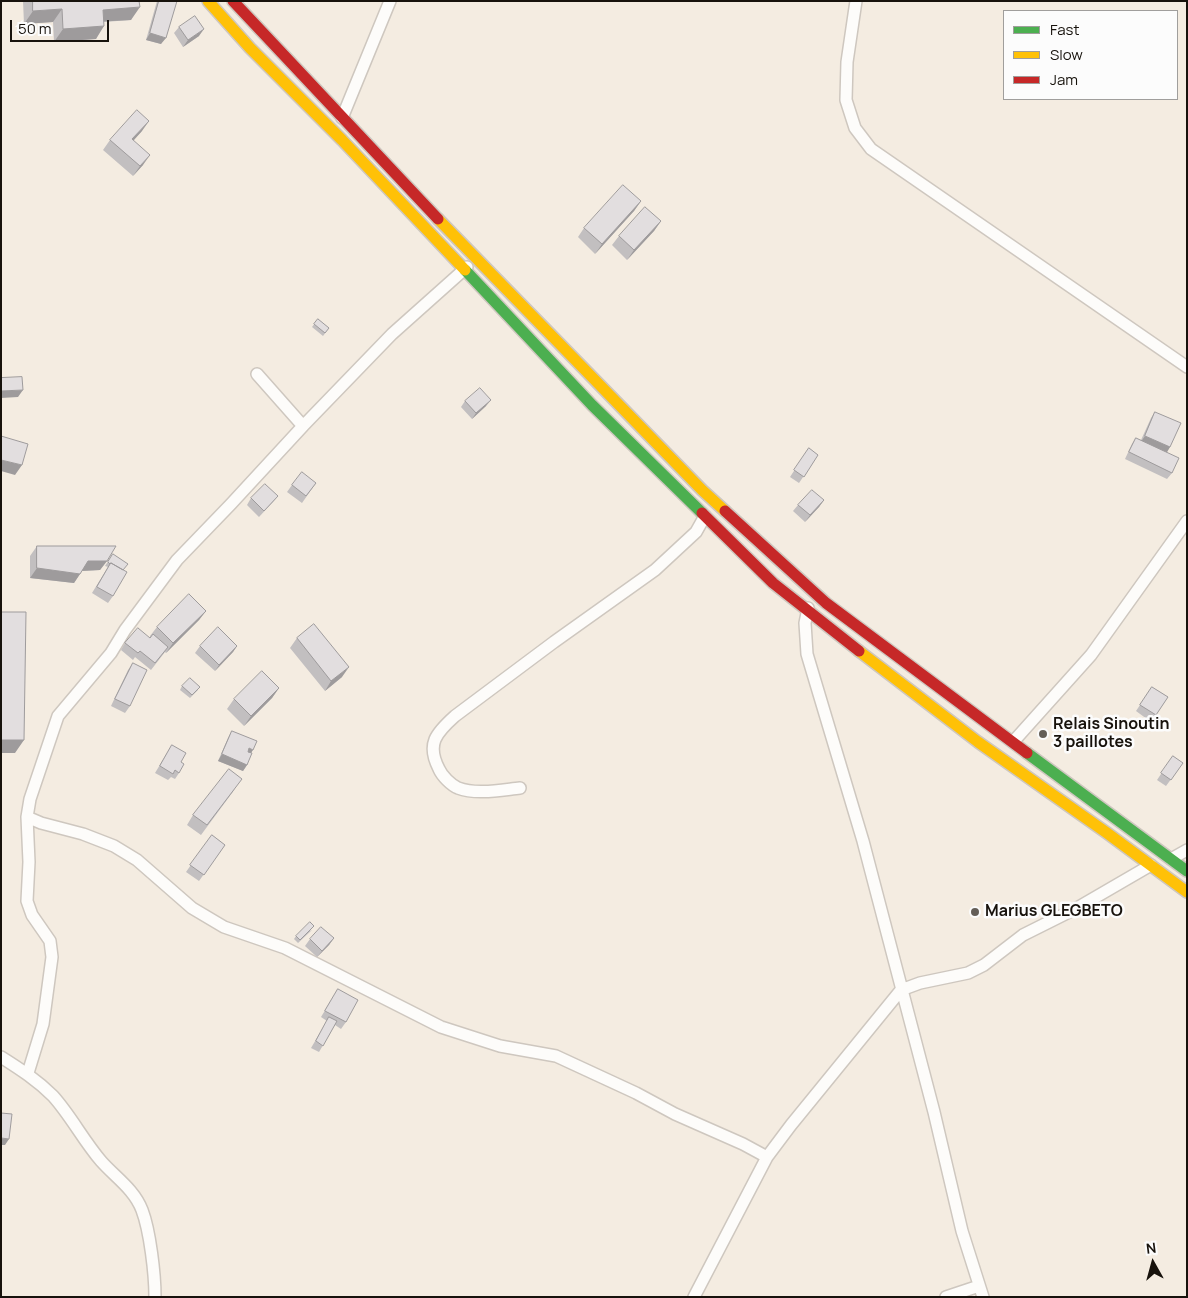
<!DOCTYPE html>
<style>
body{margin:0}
#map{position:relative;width:1188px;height:1298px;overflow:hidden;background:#f4ece1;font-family:Manrope,sans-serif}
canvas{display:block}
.frame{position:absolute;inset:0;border:2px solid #17120c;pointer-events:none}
.legend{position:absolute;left:1003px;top:10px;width:175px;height:90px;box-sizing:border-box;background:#fcfcfc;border:1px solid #a09e9c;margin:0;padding:6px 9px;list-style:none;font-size:15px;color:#17120c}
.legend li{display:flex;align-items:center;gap:10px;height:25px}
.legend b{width:25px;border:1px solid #a09e9c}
.north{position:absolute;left:1128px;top:1238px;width:50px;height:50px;-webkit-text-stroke:4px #fcfcfc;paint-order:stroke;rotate:353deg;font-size:14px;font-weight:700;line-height:20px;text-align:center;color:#17120c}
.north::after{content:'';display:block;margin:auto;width:18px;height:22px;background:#17120c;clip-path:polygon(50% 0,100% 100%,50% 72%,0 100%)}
.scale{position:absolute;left:10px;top:20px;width:99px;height:22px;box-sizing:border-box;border:2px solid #17120c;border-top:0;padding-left:6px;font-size:15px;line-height:18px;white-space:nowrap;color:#17120c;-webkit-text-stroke:4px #fcfcfc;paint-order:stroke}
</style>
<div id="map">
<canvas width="1188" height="1298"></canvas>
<div class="frame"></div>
<ul class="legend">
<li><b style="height:6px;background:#4caf50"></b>Fast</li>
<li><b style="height:6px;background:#ffc107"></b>Slow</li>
<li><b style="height:6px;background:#c62828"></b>Jam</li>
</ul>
<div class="north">N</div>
<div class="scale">50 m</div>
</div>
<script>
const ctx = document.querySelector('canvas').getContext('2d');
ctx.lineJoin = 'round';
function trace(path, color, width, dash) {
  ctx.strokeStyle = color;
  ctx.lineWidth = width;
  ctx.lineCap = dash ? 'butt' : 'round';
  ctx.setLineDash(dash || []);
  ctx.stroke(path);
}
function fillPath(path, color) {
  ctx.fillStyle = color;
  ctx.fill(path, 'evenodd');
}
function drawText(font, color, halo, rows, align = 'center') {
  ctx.font = font + ' Manrope,sans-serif';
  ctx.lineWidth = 5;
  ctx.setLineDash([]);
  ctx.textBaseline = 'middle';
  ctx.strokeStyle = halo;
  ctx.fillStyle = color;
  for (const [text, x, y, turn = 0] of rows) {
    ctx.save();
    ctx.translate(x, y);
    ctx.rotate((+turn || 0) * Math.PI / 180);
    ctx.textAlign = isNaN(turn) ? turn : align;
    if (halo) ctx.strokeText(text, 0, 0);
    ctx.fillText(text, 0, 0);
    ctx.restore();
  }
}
const street = new Path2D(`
 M856 1 847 62 846 100 855 128 871 149 1187 367
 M342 118 390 1
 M257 374 303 426
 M808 608 805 623 807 654 863 841 934 1112 962 1231 983 1297
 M1013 742 1091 655 1187 521
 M520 788C501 790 476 795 458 788 451 785 442 776 439 769 426 744 436 733 455 716L554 642 655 570 696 532 705 516
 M27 817 41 823 83 834 114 846 137 860 192 908 224 927 285 948 441 1027 500 1046 556 1056 636 1093 675 1114 743 1144 767 1157
 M1171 859 1187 850
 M1 1057C20 1069 37 1080 53 1096 71 1116 83 1140 101 1161 115 1177 134 1189 142 1210 150 1231 155 1274 155 1297
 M28 1073 43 1024 52 957 50 941 32 915 27 901 29 862 27 817 30 799 58 716 111 653 125 630 177 560 231 504 303 426 392 334 467 267
 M694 1297 767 1157 791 1125 901 990 920 983 968 973 984 965 1023 935 1077 908 1151 865
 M946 1297 979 1286`);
const fast = new Path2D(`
 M465 270 592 405 702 513
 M1027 753 1187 871`);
const slow = new Path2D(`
 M208 1 250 48 342 140 465 270
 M438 219 702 490 725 511
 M859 651 978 742 1107 833 1187 892`);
const jam = new Path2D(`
 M233 1 438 219
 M725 511 826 603 1027 753
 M702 513 773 583 859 651`);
trace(street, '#cec7bf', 14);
trace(fast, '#cec7bf', 14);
trace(slow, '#cec7bf', 14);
trace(jam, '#cec7bf', 14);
trace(street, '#fdfcfa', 11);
trace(fast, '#4caf50', 11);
trace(slow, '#ffc107', 11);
trace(jam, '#c62828', 11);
fillPath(new Path2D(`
 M23 1H139L131 20 104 22 96 39 54 42 53 22 24 24Z
 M157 1H177L161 44 146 40Z
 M179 27 199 36 183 47 174 33Z
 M142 131 133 140 143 165 133 176 103 150 110 140Z
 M641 201 634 211 595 254 578 237 584 228Z
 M661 221 654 231 627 260 612 245 619 236Z
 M318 319 329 328 323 336 312 327Z
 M465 401 486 406 472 419 461 407Z
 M1155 412 1170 447 1166 452 1172 473 1167 479 1125 459 1132 444 1136 438 1141 440 1151 418Z
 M809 448 818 455 799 483 790 477Z
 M316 483 302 503 287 492 292 485Z
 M278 496 273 502 259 517 247 505 251 498Z
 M824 500 819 507 805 522 793 511 798 505Z
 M37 546 107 561 100 570 82 571 74 583 30 578V556Z
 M113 554 123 570 113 596 108 603 92 593 108 567 105 566Z
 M206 611 199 620 166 653 165 652 151 670 135 657 133 660 121 650 125 643 150 638V636L157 627Z
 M297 638 342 677 325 691 290 648Z
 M200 646H237L233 652 215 671 195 653Z
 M133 663 130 706 125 713 111 706 128 670Z
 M182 686 198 690 190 698 180 690Z
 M1152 687 1168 697 1151 722 1136 711Z
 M279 688 272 698 244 726 227 709 234 699Z
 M232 731 251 753 247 765 243 771 218 761 228 738Z
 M172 745 181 762 179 773 175 779 171 777 168 780 155 773Z
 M1173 756 1183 763 1166 786 1157 780Z
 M235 789 201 835 187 825 193 815Z
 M212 835 225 845 199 881 186 872Z
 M312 930 298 943 294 939 296 936Z
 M334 938 329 945 317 957 305 946 310 939Z
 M338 989 346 1022 341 1029 335 1025 319 1052 311 1048 327 1021 321 1017Z`), '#c2bfc0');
fillPath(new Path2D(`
 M140 7 131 20 94 22 103 10Z
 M62 9 53 22 24 24 33 11Z
 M104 26 96 39 54 42 63 29Z
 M204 29 199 36 183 47 188 40Z
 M150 33 166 38 161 44 146 40Z
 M149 121 142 131 126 149 132 139Z
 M150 155 143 165 133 176 140 166Z
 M641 201 634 211 595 254 602 244Z
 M661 221 654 231 627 260 634 250Z
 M23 390 18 397 1 398V391Z
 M491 400 486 406 472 419 476 413Z
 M1145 436 1170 447 1166 454 1140 443Z
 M1 460 22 465 15 475 1 471Z
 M824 500 819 507 805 522 810 515Z
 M88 561H107L100 570 81 571Z
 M37 568 80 574 74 583 30 578Z
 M206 611 199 620 166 653 173 643Z
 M237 646 233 652 215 671 219 665Z
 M349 667 342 677 325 691 331 681Z
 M279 688 272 698 244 726 251 716Z
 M1 740H24L15 753H1Z
 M249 748 253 750 249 756 245 755Z
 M222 754 247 765 243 771 218 761Z
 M334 938 329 945 317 957 322 951Z
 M1 1138 9 1139 5 1145H1Z`), '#9e9b9c');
const building = new Path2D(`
 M33 1H139L140 7 103 10 104 26 63 29 62 9 33 11Z
 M159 1H177L166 38 150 33Z
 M195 16 204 29 188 40 179 27Z
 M137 110 149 121 132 139 150 155 140 166 110 140Z
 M623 185 641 201 602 244 584 228Z
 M645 207 661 221 634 250 619 236Z
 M318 319 329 328 325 333 314 324Z
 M22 377 23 390 1 391V378Z
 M480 388 491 400 476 413 465 401Z
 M1155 412 1181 423 1170 447 1145 436Z
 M1 436 28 444 22 465 1 460Z
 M1136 438 1179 458 1172 473 1129 452Z
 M809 448 818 455 804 477 794 470Z
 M302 472 316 483 306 496 292 485Z
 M265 484 278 496 264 511 251 498Z
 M812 490 824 500 810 515 798 505Z
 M37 546H116L107 561H88L80 574 37 568Z
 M113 554 128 564 123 570 111 563 110 564 108 562Z
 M111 563 127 572 113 596 97 587Z
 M189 594 206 611 173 643 157 627Z
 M1 612H26L24 740H1Z
 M314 624 349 667 331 681 297 638Z
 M218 627 237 646 219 665 200 646Z
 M138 628 150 638 153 634 168 647 155 663 140 651 138 653 125 643Z
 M133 663 147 670 130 706 115 699Z
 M262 671 279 688 251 716 234 699Z
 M190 678 200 687 192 695 182 686Z
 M1152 687 1168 697 1156 715 1140 705Z
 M232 731 257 741 253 750 249 748 248 752 252 753 247 765 222 754Z
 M172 745 186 753 181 762 184 764 179 773 175 770 173 774 160 766Z
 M1173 756 1183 763 1171 780 1161 773Z
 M229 769 242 779 207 825 193 815Z
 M212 835 225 845 204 875 190 865Z
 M310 922 314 926 300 940 296 936Z
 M321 927 334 938 322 951 310 939Z
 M338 989 358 1000 346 1022 325 1011Z
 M329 1017 337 1021 323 1046 316 1041Z
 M1 1113 12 1114 9 1139 1 1138Z`);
fillPath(building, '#e2dedf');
trace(building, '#9e9b9c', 1);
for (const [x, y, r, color] of [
 [1043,734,5,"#645e57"],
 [975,912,5,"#645e57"]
]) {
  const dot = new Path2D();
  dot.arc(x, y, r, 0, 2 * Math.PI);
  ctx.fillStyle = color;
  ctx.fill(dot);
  trace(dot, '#fcfcfc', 2);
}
drawText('bold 16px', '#17120c', '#fcfcfc', [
 ["Relais Sinoutin",1053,725],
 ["3 paillotes",1053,743],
 ["Marius GLEGBETO",985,912]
], 'left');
</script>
